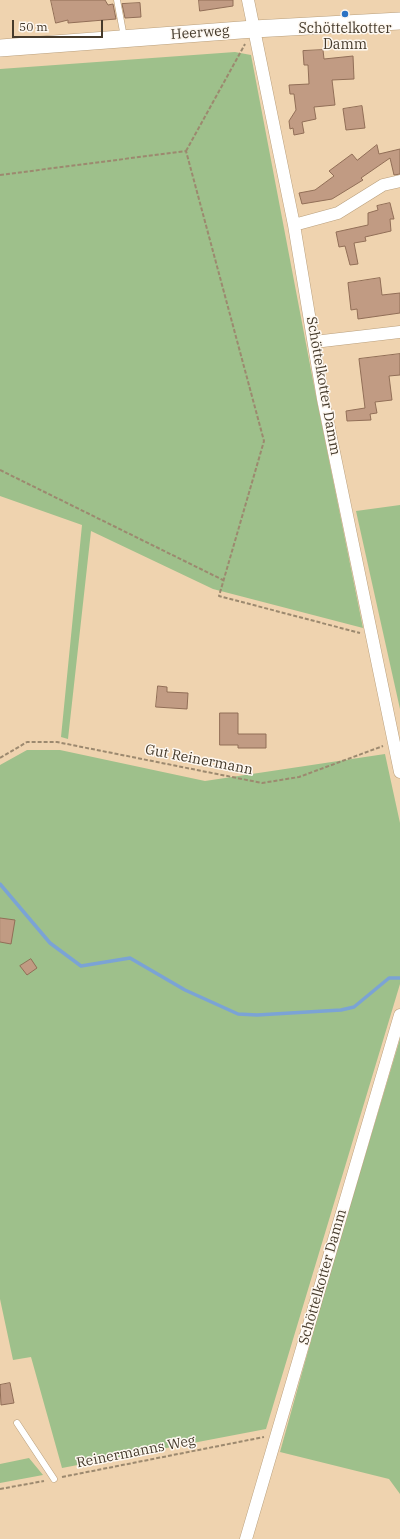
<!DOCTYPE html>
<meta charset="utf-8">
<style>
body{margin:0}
#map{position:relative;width:400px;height:1539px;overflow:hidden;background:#efd3af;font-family:"IBM Plex Serif",serif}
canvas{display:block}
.scale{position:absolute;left:12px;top:20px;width:91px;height:18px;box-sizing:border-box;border:2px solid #453a2b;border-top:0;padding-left:5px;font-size:12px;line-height:14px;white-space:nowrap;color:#453a2b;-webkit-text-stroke:3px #fef8f1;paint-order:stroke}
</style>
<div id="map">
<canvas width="400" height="1539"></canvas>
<div class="scale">50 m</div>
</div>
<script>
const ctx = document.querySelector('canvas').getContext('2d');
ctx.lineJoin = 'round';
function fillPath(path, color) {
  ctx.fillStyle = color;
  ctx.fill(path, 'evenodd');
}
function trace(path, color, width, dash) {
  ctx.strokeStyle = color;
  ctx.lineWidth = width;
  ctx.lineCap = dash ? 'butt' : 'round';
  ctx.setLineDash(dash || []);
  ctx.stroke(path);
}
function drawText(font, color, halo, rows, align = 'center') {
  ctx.font = font + ' "IBM Plex Serif",serif';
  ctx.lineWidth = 3;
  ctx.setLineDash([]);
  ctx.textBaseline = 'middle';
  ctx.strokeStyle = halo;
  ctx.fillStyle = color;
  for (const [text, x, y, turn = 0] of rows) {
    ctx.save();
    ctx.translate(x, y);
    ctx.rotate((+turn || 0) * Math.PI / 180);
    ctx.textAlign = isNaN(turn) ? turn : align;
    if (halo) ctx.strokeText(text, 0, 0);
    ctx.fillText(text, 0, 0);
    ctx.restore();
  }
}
fillPath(new Path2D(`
 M235 52 251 55 315 391 363 628 213 589 91 531 68 739 61 737 82 525 0 496V69Z
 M400 505V709L356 511Z
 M27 750H60L205 781 385 754 400 823V984L266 1429 62 1468 31 1357 13 1360 0 1299V765Z
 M400 1039V1494L389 1479 280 1452 327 1283Z
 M29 1458 43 1475 0 1483V1464Z`), '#9ec08b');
trace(new Path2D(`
 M0 884 50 943 81 966 130 958 185 990 238 1014 257 1015 341 1010 354 1007 389 978H400`), '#7ba3d5', 3.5);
const building = new Path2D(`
 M51 0H105L108 5 113 4 116 19 68 23V20L56 23Z
 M199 0H233V6L200 11Z
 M140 3 141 17 125 18 122 4Z
 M323 50 324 59 353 56 354 79 332 80 335 105 314 107 316 119 302 122 304 133 294 135 293 128 290 129 289 121 296 110 294 94H290L289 85 309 84 308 65H304L303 51Z
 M362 106 365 128 346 130 343 109Z
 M377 145 379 154 400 149V174L394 175 390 158 361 178 363 180 332 199 302 204 299 193 315 190 334 176 329 171 352 154 357 160Z
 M390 203 394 219H390L391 231 365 237 366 241 354 243 358 264 350 265 345 246 339 247 336 232 368 225V213L378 210 377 206Z
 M380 278 382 295 400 293V313L358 319 357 309 351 310 348 283Z
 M400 354V375L389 376 392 400 375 402 377 413 370 414 371 420 347 421 346 411 365 408 359 359Z
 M158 686 167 687V692L188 693 187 709 156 707Z
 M220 713H238V734H266V748H238V745H220Z
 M0 918 15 920 11 944 0 942Z
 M31 959 37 968 27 975 20 966Z
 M10 1383 14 1403 1 1405 0 1385Z`);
fillPath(building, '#c19b83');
trace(building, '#916e57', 1);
const lane = new Path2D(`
 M117 0 124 37
 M17 1423 54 1479`);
const street = new Path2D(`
 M248 0 294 225 323 399 400 772
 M294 225 338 213 383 185 400 181
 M314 342 400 332
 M246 1539 400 1015`);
const secondary = new Path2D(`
 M0 48 254 29 400 21`);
trace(lane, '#b99f7c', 7);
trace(street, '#b99f7c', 13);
trace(secondary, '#b99f7c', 18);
trace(new Path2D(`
 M186 151 245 44
 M0 175 186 151 264 441 219 596 360 633
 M0 470 223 580
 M0 758 27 742H57L262 783 299 777 383 746
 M62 1477 264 1437
 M0 1489 44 1481`), '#9c896f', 2, [4, 2]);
trace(lane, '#fff', 6);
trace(street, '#fff', 12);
trace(secondary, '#fff', 17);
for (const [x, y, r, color] of [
 [345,14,4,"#2c73c4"]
]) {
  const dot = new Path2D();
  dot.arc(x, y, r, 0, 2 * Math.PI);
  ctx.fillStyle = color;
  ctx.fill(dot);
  trace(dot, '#fef8f1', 1.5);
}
drawText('14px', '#453a2b', '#fef8f1', [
 ["Schöttelkotter",345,29],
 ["Damm",345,45]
]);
drawText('14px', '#453a2b', '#fef8f1', [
 ["Heerweg",200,33,-4],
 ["Schöttelkotter Damm",323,386,80],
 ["Gut Reinermann",199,760,11],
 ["Schöttelkotter Damm",323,1277,-74],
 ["Reinermanns Weg",136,1452,-11]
]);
</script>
